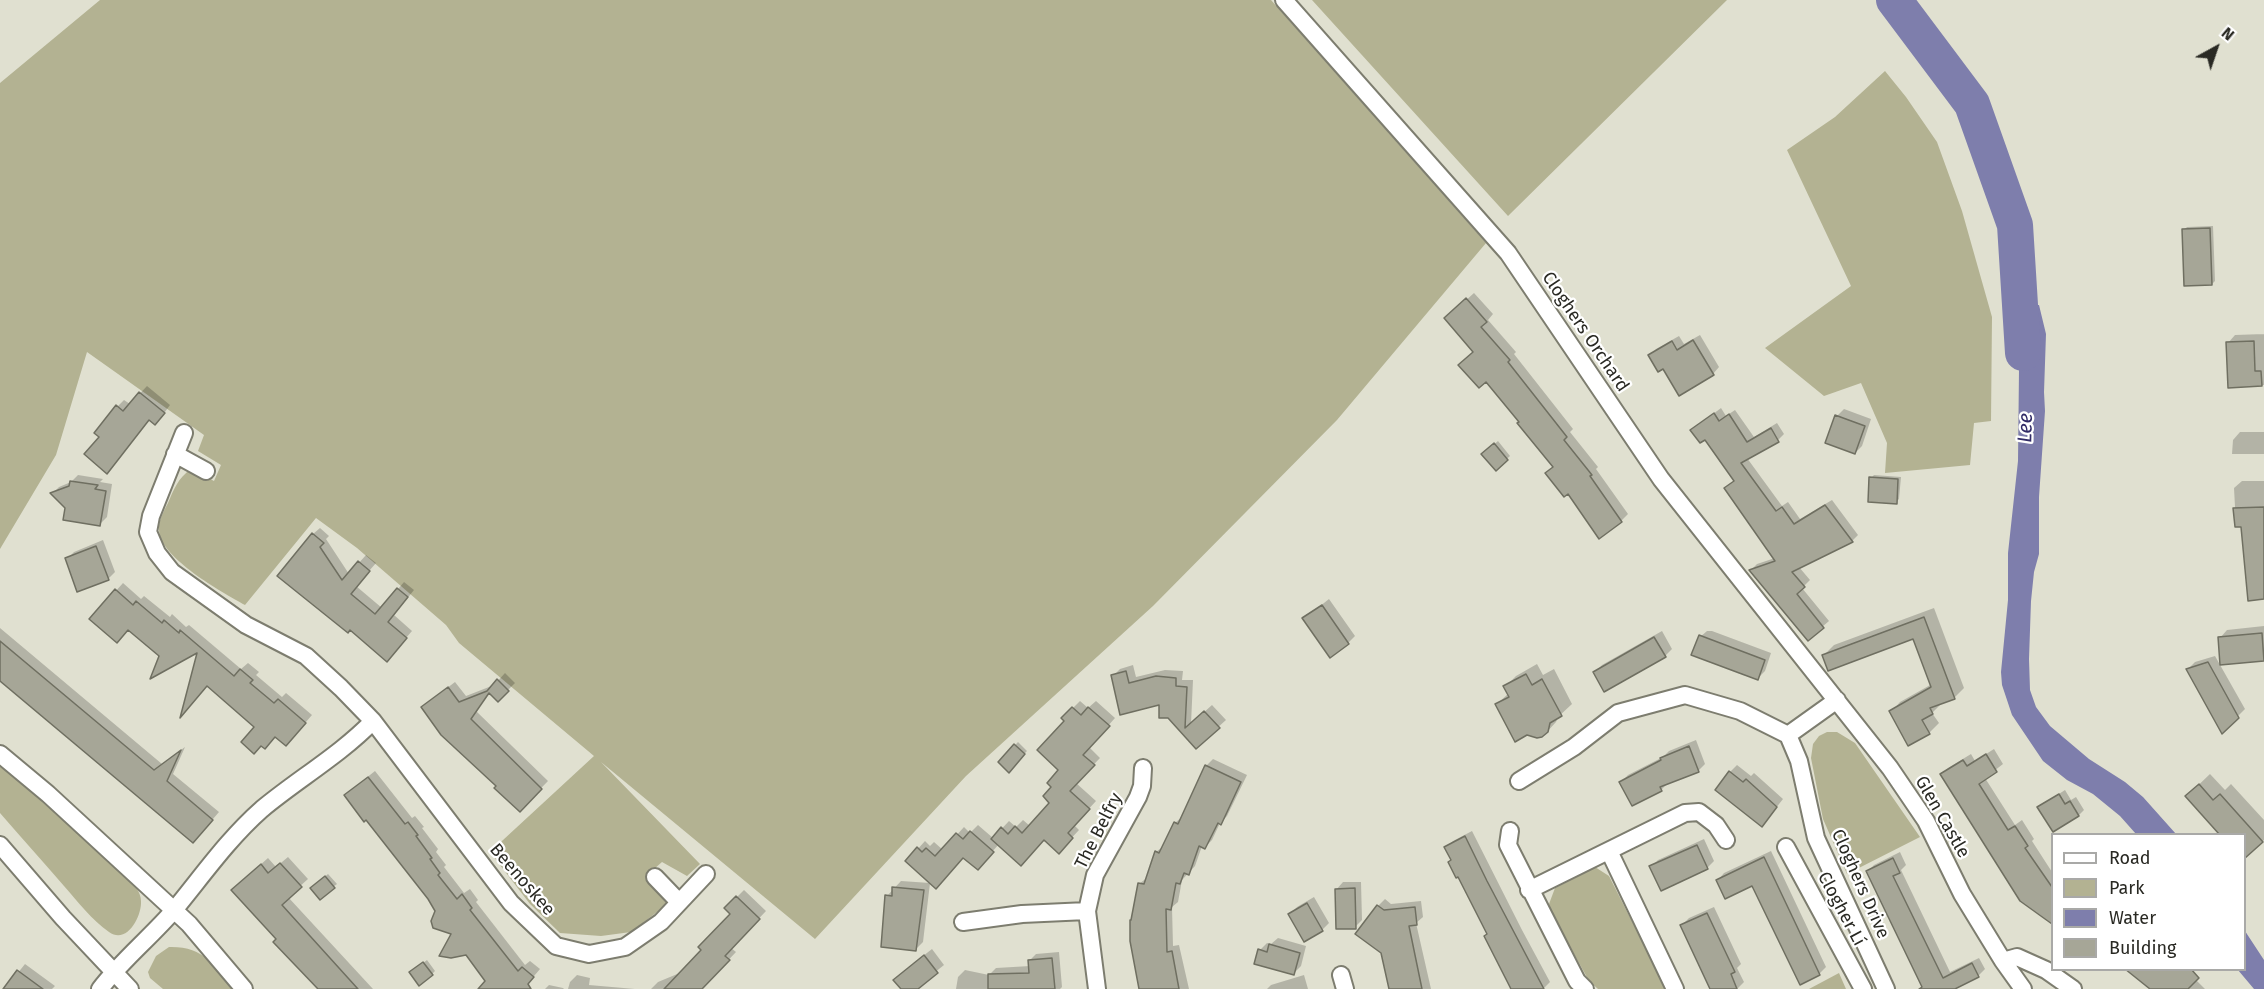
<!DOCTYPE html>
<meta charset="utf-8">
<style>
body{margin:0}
#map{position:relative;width:2264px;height:989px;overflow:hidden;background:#e0e0d0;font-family:"Fira Sans",sans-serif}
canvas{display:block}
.legend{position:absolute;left:2051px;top:833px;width:195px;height:138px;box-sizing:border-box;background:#fff;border:2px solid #a9a9a7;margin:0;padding:8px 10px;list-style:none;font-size:18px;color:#292923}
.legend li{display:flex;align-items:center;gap:12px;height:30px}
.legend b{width:30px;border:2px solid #a9a9a7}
.north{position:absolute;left:2186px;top:18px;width:60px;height:60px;-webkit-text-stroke:4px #fff;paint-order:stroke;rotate:40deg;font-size:16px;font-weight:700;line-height:24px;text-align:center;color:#292923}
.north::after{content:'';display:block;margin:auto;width:21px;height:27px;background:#292923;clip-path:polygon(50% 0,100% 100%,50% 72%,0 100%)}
</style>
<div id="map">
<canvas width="2264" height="989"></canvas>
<ul class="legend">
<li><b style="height:8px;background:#fff"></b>Road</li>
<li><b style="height:16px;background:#b3b292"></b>Park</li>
<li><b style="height:16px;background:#7e7eac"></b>Water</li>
<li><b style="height:16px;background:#a6a697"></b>Building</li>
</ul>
<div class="north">N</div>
</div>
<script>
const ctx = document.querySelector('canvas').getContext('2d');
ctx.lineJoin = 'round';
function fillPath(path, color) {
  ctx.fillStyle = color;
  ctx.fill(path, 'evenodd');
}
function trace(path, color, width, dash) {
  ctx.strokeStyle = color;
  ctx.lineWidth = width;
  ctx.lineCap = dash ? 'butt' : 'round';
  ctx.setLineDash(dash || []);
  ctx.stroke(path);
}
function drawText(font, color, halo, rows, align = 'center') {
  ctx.font = font + ' "Fira Sans",sans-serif';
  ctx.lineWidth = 4.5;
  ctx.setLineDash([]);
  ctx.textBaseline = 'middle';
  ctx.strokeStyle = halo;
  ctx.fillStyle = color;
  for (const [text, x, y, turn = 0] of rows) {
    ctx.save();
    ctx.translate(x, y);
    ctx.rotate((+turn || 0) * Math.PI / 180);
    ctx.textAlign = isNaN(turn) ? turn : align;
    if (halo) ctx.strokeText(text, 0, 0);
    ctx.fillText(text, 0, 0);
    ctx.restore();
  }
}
fillPath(new Path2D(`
 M100 0H1271L1486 243 1337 420 1153 606 966 776 815 939 601 762 700 864 687 876 662 862 645 877 670 902 631 932 601 936 560 933 530 904 490 852 594 756 459 643 446 625 357 548 316 518 245 605C222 592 160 558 159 530 158 521 164 511 168 503 174 489 178 478 191 469L214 481 221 465 198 451 204 435 87 352 56 455 0 549V83Z
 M1312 0H1727L1508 216Z
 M1885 71 1906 97 1937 142 1962 211 1992 317 1991 421 1974 423 1970 465 1885 473 1887 443 1861 383 1824 396 1765 348 1851 286 1787 150 1835 117Z
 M1827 732H1837L1855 743 1920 837 1847 874 1823 819 1811 758 1813 744 1819 736Z
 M0 764 128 877C133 885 141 891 141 901 142 916 127 945 109 932 92 920 78 902 64 886 43 862 21 837 0 813Z
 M1595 867 1609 876 1666 989H1598L1589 981 1552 914 1549 904 1555 888Z
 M169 947C203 946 215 965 234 989H163L150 978 148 972 156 956Z
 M1839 973 1846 989H1809Z`), '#b3b292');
fillPath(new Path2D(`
 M2039 305 2046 334 2044 392 2045 411 2039 497V554L2034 572 2031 601 2029 659 2030 690 2036 707 2050 726 2089 759 2125 782 2143 797 2176 834H2136L2120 816 2093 794 2067 780 2043 761 2012 715 2002 685 2001 672 2008 600V553L2018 461 2019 370 2012 306Z
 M2245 931 2264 960V989H2254L2238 970H2244Z`), '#7e7eac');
fillPath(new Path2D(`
 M2213 226 2215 281 2212 284 2184 230 2187 227Z
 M1474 293 1493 314 1488 320 1516 352 1514 354 1573 429 1570 432 1598 467 1596 469 1628 514 1621 521 1555 466 1521 422 1475 351 1453 312Z
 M2264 316V385L2230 386 2228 343 2235 335 2264 334Z
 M1700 335 1719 367 1713 374 1663 367 1650 356 1656 349 1679 336 1684 344Z
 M147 386 170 405 162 416 150 419 114 465 101 436 118 406 124 400 130 404Z
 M1721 408 1726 416 1735 410 1754 437 1777 423 1784 434 1778 440 1747 458 1782 506 1788 502 1800 519 1832 500 1858 535 1852 541 1799 567 1810 580 1802 588 1829 621 1808 639 1751 570 1757 564 1775 558 1725 489 1735 480 1705 438 1692 430Z
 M1844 409 1871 419 1862 446 1855 453 1837 416Z
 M2240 432H2264V454H2232L2233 440Z
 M1498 441 1510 456 1496 469 1483 454Z
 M78 475 103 479 100 482 112 484 107 517 100 524 67 508 53 493 59 487 71 482Z
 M1874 475 1901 477 1899 499 1896 502 1871 478Z
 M2242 481H2264V598L2243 525 2236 526 2234 488Z
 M320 528 329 536 326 539 349 574 366 555 376 563 356 586 382 608 404 582 414 590 394 615 412 631 393 653 350 629 313 534Z
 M103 540 115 572 108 579 67 559 74 552Z
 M123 583 141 599 144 596 170 617 172 614 186 627 189 625 241 669 248 663 259 672 256 675 282 697 286 693 312 715 293 737 275 735 256 727 199 650 161 656 128 628 91 619Z
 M1329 599 1355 636 1348 643 1304 619Z
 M1934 608 1964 688 1954 698 1943 702 1932 713 1939 723 1929 733 1891 712 1900 702 1932 684 1914 637 1824 655 1834 645Z
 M2264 626V660L2222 663 2220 638 2227 630Z
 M0 628 162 764 185 747 173 774 219 812 200 834 0 678Z
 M1662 631 1672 649 1665 656 1595 672 1602 665Z
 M1707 631H1712L1771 653 1765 671 1758 678 1699 638Z
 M2215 656 2245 709 2223 731 2188 669 2195 662Z
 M1537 664 1543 675 1554 669 1572 704 1558 717 1556 722 1545 734 1497 704 1509 693 1505 687 1516 676Z
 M1133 665 1136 677 1165 670 1183 671 1182 680H1193L1191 724 1212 705 1226 720 1196 747 1161 703 1113 676 1120 669Z
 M505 673 515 683 498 700 490 692 476 711 548 781 520 810 498 786 430 701 455 682 466 696 494 685Z
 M1080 701 1088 708 1096 701 1115 718 1089 747 1100 758 1076 783 1096 801 1074 825 1079 830 1065 845 1044 838 999 844 984 861 963 856 907 861 925 841 930 846 934 842 943 850 964 827 970 833 978 825 993 838 1009 821 1016 827 1023 820 1030 826 1051 803 1053 787 1060 770 1066 721 1063 718Z
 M1696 740 1705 764 1698 771 1668 783 1661 790 1621 782 1628 775 1663 757 1669 751Z
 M1018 742 1027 751 1009 770 1000 762Z
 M1994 749 2003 764 1985 778 2015 825 2022 820 2034 839 2032 841 2052 872V923L2021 900 1942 775 1948 768 1971 754 1975 761Z
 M1213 759 1247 775 1227 816 1220 823 1212 840 1205 847 1202 846 1195 866 1182 880 1178 902 1172 907 1173 946 1179 945 1189 989H1142L1139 884 1148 877 1156 852 1165 845 1175 823 1183 816 1206 766Z
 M1737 765 1751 776 1754 773 1783 799 1768 818 1730 772Z
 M375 771 412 818 415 816 424 827 422 828 438 849 436 852 446 865 444 867 464 893 470 889 478 900 476 902 525 965 530 961 540 969 523 989H501L453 933 429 898 366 818 345 795Z
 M2210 774 2225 790 2231 784 2264 820V840L2244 857V834H2221L2187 796Z
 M2065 790 2071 800 2076 797 2084 810 2079 815 2039 807Z
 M1472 831 1522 930 1550 982 1543 989H1509L1512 988 1489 933 1446 848 1453 841Z
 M1704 839 1714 861 1707 868 1651 867 1658 860Z
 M1771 851 1826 967 1819 974 1753 884 1718 880 1724 873Z
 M1900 852 1906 865 1901 870 1950 972 1979 958 1985 969 1978 976 1956 987 1957 989H1923L1868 871 1874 865Z
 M288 857 308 879 288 897 373 989H319L278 939 240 883 268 858 276 867Z
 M328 874 337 884 333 887 312 888Z
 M901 881 930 883 923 942 916 949 887 896Z
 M1343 882H1361L1362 920 1355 927 1336 890Z
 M744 890 766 911 731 948 736 952 701 989H651L658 982 682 972 703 950 732 914 726 908Z
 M1314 897 1329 923 1322 930 1305 940 1290 914 1297 907Z
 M1385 899 1391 904 1421 901 1423 917 1416 923 1431 989H1390L1378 906Z
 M1714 907 1741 964 1737 968 1744 982 1737 989H1712L1682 925 1689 918Z
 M1278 938 1306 946 1301 966 1294 973 1260 950 1267 943 1271 944Z
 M932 949 944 965 914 989 909 967Z
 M1059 952 1062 987 1060 989H956L958 977 965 970 989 975 996 968 1030 966 1029 961 1036 954Z
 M427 960 435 971 432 974 414 970Z
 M25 964 55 986 52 989H5Z
 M577 975 590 978 589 985 635 989H568L570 982Z
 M1304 975 1308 989H1267L1271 985Z
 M2195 979 2205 989H2152Z
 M549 985 563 988 564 989H545Z`), '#0003');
trace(new Path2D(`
 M1894 0 1972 104 2015 225 2023 353`), '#7e7eac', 36);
const building = new Path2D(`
 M2210 228 2212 285 2184 286 2182 229Z
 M1466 298 1487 322 1481 327 1510 360 1508 362 1567 437 1564 440 1592 475 1590 476 1622 522 1599 539 1568 494 1564 497 1545 473 1553 467 1517 423 1519 422 1486 382 1479 388 1458 365 1473 352 1444 318Z
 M1693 340 1714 375 1679 396 1663 369 1658 372 1648 355 1672 341 1677 350Z
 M2254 341 2255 371H2261L2262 386 2228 388 2226 342Z
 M139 392 165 413 155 425 149 420 107 474 84 454 99 437 94 433 116 405 123 411Z
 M1714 413 1719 421 1729 414 1747 442 1771 428 1779 442 1741 463 1776 511 1782 507 1794 524 1825 505 1853 542 1792 572 1805 587 1797 594 1824 628 1808 641 1749 570 1775 561 1724 488 1734 481 1705 440 1700 443 1690 430Z
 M1835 415 1865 426 1855 454 1825 443Z
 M1494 443 1508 460 1496 471 1481 454Z
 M1869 477 1898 479 1897 504 1868 502Z
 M70 481 98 485 95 489 106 491 100 526 63 520 65 508 50 493 69 486Z
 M2264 507V599L2248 601 2241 527H2235L2233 508Z
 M312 533 324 543 320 547 342 580 358 561 370 571 351 594 375 614 397 588 408 597 388 622 407 638 387 662 350 630 348 633 277 576Z
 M96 546 109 580 77 592 65 558Z
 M115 589 133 605 136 601 162 623 164 620 179 633 180 630 234 676 240 669 253 680 250 683 274 703 278 699 306 723 286 746 275 737 265 749 261 746 254 754 241 742 254 727 207 686 180 718 197 653 150 679 159 656 128 630 117 643 89 619Z
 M1322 605 1349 644 1330 658 1302 618Z
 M1924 617 1955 699 1930 708 1933 714 1922 720 1930 734 1908 746 1889 711 1931 687 1913 639 1828 671 1822 655Z
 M2262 633 2264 661 2220 665 2218 637Z
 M1699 635 1765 660 1758 680 1691 655Z
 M1654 637 1666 657 1604 692 1593 672Z
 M0 641 154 770 181 750 167 781 213 820 193 843 0 681Z
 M2208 662 2239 718 2222 734 2186 669Z
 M1126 671 1129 683 1156 676 1176 678V686L1187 687 1185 728 1204 711 1220 728 1196 749 1168 718H1159V705L1120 715 1111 675Z
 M1526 674 1532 685 1542 679 1562 716 1550 723 1548 732 1542 737 1537 738 1527 735 1515 742 1495 704 1509 697 1503 686Z
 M497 679 509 691 498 702 489 693 471 719 542 789 520 812 494 788 496 786 441 735 421 707 448 687 459 702 487 691Z
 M1072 707 1081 715 1088 707 1110 726 1083 755 1095 765 1070 791 1090 809 1068 833 1073 838 1059 854 1044 840 1021 866 991 839 1001 827 1008 834 1015 826 1022 833 1049 803 1043 796 1051 787 1047 783 1058 770 1037 750 1064 721 1061 718Z
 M1014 744 1025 754 1009 773 998 762Z
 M1689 746 1699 772 1660 787 1662 791 1632 806 1619 782 1661 760 1660 758Z
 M1986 754 1997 772 1979 784 2008 830 2015 826 2028 846 2025 848 2052 887V924L2020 901 1940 774 1963 760 1967 766Z
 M1205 765 1241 782 1221 825 1218 823 1205 849 1199 846 1189 875 1184 873 1180 884 1176 883 1171 910 1166 909 1167 952 1172 951 1179 989H1139L1130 941V920H1131L1138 883 1144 884 1155 851 1159 853 1174 822 1178 824Z
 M1729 771 1743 782 1746 779 1777 807 1762 827 1715 790Z
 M368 777 405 824 408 822 418 835 416 836 432 858 430 859 440 873 438 875 457 899 462 894 472 908 470 910 518 971 522 967 534 977 528 984 531 989H478L485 981 466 955 451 958 439 956 451 934 433 928 431 921 435 911 428 899 366 820 364 822 344 795Z
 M2199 784 2213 800 2220 794 2263 842 2244 859V834H2219L2185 796Z
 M2059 794 2065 804 2070 801 2079 816 2053 832 2037 807Z
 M970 831 994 852 978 870 963 858 936 889 905 861 917 847 922 852 926 848 935 856 956 833 963 839Z
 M1465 836 1487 881 1544 989H1511L1484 936 1487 934 1458 877 1456 878 1448 862 1451 860 1444 847Z
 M1697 845 1708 869 1661 891 1649 866Z
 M1764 857 1820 975 1800 985 1752 886 1725 899 1716 880Z
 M1893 858 1900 873 1893 876 1943 978 1972 963 1979 977 1955 989H1919L1922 987 1866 871Z
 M280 863 302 887 282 905 358 989H318L273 942 276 939 231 890 261 864 268 873Z
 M325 876 335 888 320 900 310 888Z
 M892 887 924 890 916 951 881 947 885 895 892 896Z
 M1355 888 1356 929H1336L1335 889Z
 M736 896 760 919 725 956 730 960 702 989H664L701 950 698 947 730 914 724 908Z
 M1307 903 1323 931 1304 942 1288 914Z
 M1377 905 1384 910 1415 907 1417 925 1409 926 1422 989H1389L1381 953 1355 934Z
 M1707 913 1735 972 1731 974 1737 989H1710L1680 925Z
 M1269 944 1300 953 1294 975 1254 964 1258 949 1267 952Z
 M924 955 938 973 918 989H901L893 980Z
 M1052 958 1055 989H988V974L1029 973 1028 960Z
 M423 962 433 975 419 986 409 972Z
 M2125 969H2191L2199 978 2188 989H2150Z
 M17 970 43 989H3Z`);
fillPath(building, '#a6a697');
trace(building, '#6f6f61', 1.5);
const street = new Path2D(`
 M1284 0 1508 253 1661 479 1890 768 1926 821 1962 894 2003 961 2023 989
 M184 433 151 516 148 532 157 553 172 572 246 625 306 656 341 688 373 721 511 903 556 946 589 954 625 947 661 922 706 874
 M175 454 206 471
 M1788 735 1837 700
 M0 754 48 794 189 924 244 989
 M1519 781 1574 747 1618 713 1685 695 1740 711 1788 735 1799 761 1816 838 1886 989
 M1510 831 1508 845 1577 981 1585 989
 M0 845 63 918 130 989
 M1786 847 1863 989
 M1609 851 1675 989
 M655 877 679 902
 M1529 890 1685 813 1699 812 1716 825 1726 840
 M963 922 1022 914 1087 911
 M2003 961 2017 957 2046 970 2073 989
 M1341 975 1345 989
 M100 989C122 960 151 937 175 909 203 875 228 839 262 809 298 779 340 755 373 721
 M1097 989 1087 911 1095 875 1138 797 1142 786 1143 768`);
trace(street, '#7d7d6f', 20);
trace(street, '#fff', 16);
drawText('18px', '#292923', '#fff', [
 ["Cloghers Orchard",1585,332,56],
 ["Glen Castle",1942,817,60],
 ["The Belfry",1099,831,-63],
 ["Beenoskee",522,880,49],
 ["Cloghers Drive",1860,884,66],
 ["Clogher Lí",1841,909,62]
]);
drawText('italic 20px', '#312b66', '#fff', [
 ["Lee",2026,428,-89]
]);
</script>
